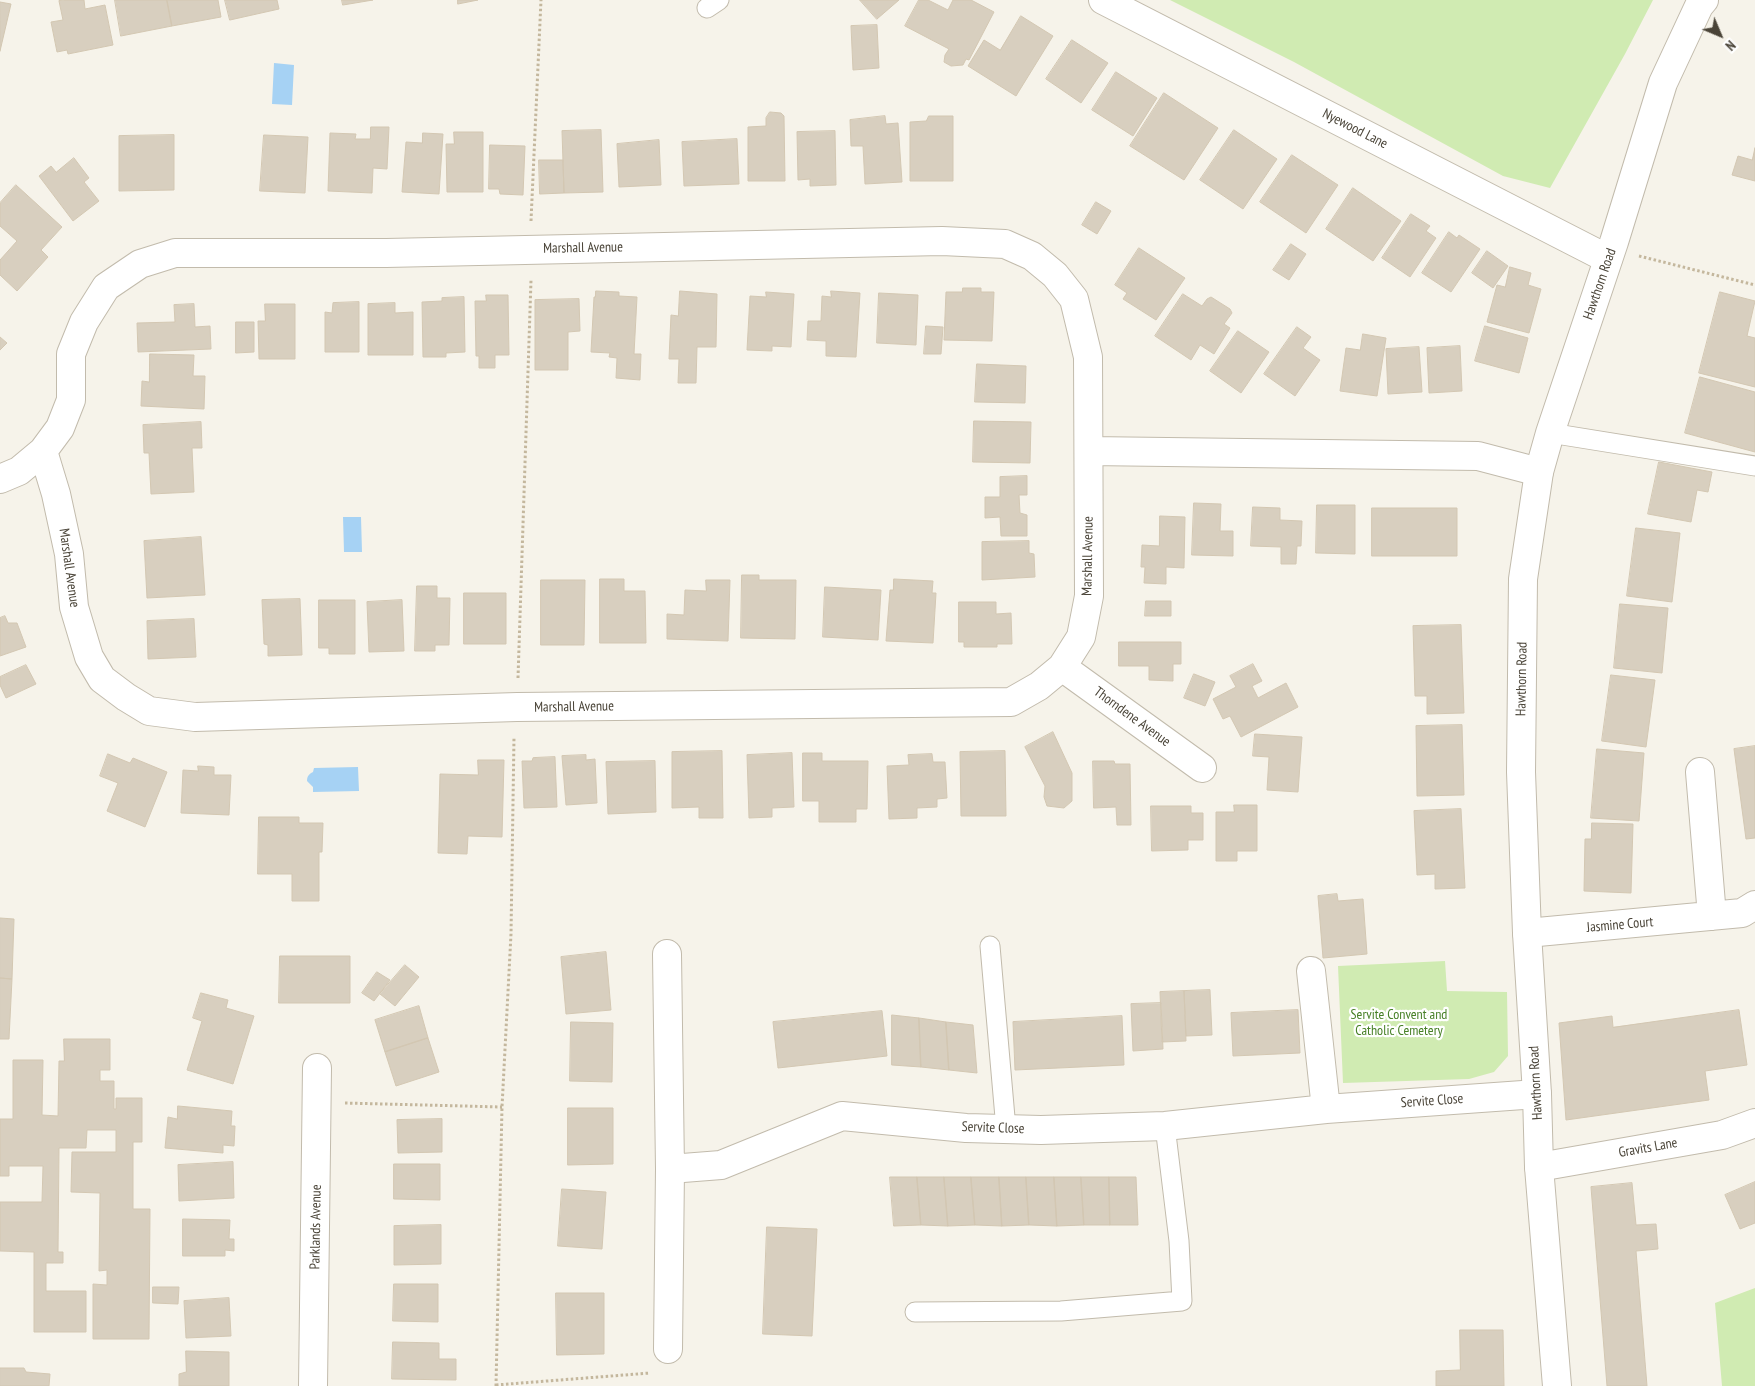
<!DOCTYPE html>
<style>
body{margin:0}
#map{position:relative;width:1755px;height:1386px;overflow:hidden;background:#f6f3ea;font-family:"PT Sans Narrow",sans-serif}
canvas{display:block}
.north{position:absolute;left:1695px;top:10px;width:50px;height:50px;-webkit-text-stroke:4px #fff;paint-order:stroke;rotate:135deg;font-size:14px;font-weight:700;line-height:20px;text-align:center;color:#4a4438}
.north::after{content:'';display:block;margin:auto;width:18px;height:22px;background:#4a4438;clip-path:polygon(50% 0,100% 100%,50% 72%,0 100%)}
</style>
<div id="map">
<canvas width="1755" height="1386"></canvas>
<div class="north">N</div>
</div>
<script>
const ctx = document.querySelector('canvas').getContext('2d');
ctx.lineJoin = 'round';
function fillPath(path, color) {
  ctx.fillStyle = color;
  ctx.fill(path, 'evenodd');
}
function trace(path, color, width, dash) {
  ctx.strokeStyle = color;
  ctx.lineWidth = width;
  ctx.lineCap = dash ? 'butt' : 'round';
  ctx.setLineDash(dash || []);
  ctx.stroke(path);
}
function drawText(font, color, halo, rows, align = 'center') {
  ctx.font = font + ' "PT Sans Narrow",sans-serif';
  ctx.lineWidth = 4.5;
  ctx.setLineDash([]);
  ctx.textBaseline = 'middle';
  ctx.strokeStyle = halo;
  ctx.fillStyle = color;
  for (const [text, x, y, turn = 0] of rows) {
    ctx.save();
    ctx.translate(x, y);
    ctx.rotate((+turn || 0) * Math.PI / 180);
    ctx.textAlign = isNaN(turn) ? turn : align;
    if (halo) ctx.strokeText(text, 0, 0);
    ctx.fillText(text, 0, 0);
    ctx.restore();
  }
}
fillPath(new Path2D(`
 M1170 0H1653L1625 54 1550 188 1503 176 1294 62Z
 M1445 961 1447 991 1507 992 1508 1056 1494 1072 1469 1079 1343 1083 1338 966Z
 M1755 1288V1386H1722L1715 1303Z`), '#d0ebb2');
fillPath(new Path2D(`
 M274 63 294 65 292 105 272 104Z
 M343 517H361L362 552H344Z
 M358 767 359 791 313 792V787L307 781C307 776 309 774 313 772L314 768Z`), '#a6d2f4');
const building = new Path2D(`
 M64 0H84L85 9 105 5 113 45 68 54 67 50 57 52 51 22 63 20 59 1Z
 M115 0H167L172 26 121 36Z
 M167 0H218L221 17 172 26Z
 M225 0H277L279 9 230 20Z
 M342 0H373L343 5Z
 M458 0H478L458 4Z
 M860 0H899L877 19Z
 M919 0H928L948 10 953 0H971L994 12 969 60 966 59 963 65 951 66 944 62 945 55 949 49 905 26Z
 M0 2 11 4 0 51Z
 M1021 16 1053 36 1016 96 968 66 984 40 1000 50Z
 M877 25 879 68 853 70 851 26Z
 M1072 40 1108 63 1081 103 1046 79Z
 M1116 72 1157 98 1133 136 1092 110Z
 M1164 93 1218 128 1184 180 1130 146Z
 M770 112 781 113 784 116 785 181H748V127L766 126V118Z
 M885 116 886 124 898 123 902 182 865 184 863 146H851L850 120Z
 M929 116H953V181H910V122L926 121Z
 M371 127H389L387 169 373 168 372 193 328 191 330 133 356 134 355 139H370Z
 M601 130 603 192 564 193 562 131Z
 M1234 130 1277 159 1243 209 1200 180Z
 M835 131 836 185 810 186V179L798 180 797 132Z
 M454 132H483V192H447L446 144H454Z
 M423 133 443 134 439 194 402 192 406 142 422 143Z
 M174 135V190L119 191V136Z
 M264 135 308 137 305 193 260 191Z
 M737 139 739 184 684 186 682 142Z
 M659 140 661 185 619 187 617 144Z
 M490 145 525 146 523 195 500 194 499 189H489Z
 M1755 148V181L1732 175 1738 156 1752 160Z
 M1292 155 1338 185 1306 233 1260 202Z
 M74 158 89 178 84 182 99 201 73 221 39 176 51 166 56 172Z
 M539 160H563L564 193 540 194Z
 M16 185 62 227 41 250 48 257 17 291 0 275V260L17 241 0 226V203Z
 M1353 188 1401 221 1373 261 1326 229Z
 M1096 202 1111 211 1097 234 1082 225Z
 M1411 214 1430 226 1426 231 1436 238 1410 277 1382 258Z
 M1449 232 1457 238 1459 235 1480 249 1451 292 1422 273Z
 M1291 244 1306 254 1289 280 1273 270Z
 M1139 248 1185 278 1156 320 1123 299 1127 293 1115 285Z
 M1487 251 1508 266 1493 288 1472 273Z
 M1510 267 1531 273 1528 285 1541 289 1529 333 1487 322 1497 285 1505 287Z
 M963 288H981V292H994L992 341 944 340 946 292H962Z
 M596 291 619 292V296L637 297 634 354H641L640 380 616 378 617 358 609 357 610 353 591 352 594 297H595Z
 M680 291 717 294 716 347H697L696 383H678L679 359H669L671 315 678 316Z
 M831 291 860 293 856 357 826 356V341L807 340 808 321H821L822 296 831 297Z
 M766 292 794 294 791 347 772 346V351L747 350 750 296 766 297Z
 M1720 292 1755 301 1747 336 1755 338V387L1699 373Z
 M879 293 918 295 916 345 877 343Z
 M1183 294 1202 306 1207 299 1211 297 1230 309 1232 313 1224 324 1230 328 1214 354 1200 345 1191 360 1155 336Z
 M486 295H508L509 355H495V368H479V356H476L475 301H486Z
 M464 297 465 352 446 353V357H423L422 302 442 301V298Z
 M579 299 580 331 568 332V370H535V300Z
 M359 302V352H325V312L332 313 333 303Z
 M395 303V313L413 312V355H368V304Z
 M194 304 195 327 210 326 211 349 138 352 137 323 175 322 174 305Z
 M265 304H295V359H259L258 321H265Z
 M236 322H254V352L236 353Z
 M926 326 943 327 941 354H924Z
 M1485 326 1528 338 1519 373 1475 361Z
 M1297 327 1311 337 1303 348 1320 360 1295 396 1264 374Z
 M1238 331 1269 352 1241 393 1210 371Z
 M1363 334 1386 338 1377 396 1340 391 1346 348 1360 350Z
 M0 337 7 343 0 350Z
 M1460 346 1462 391 1429 393 1427 348Z
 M1419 347 1422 392 1388 394 1386 349Z
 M150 354 194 355 193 376H205L204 409 141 406 142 381 149 382Z
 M977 364 1026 366 1025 403 975 402Z
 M1700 377 1755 392V452L1685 433Z
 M974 421 1031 422 1030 463 973 462Z
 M201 422 202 448H192L194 492 151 494 149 453H144L143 425Z
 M1659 462 1712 472 1708 492 1697 490 1691 522 1648 514Z
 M1027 476V495H1019L1020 513 1027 515V536H1001L1000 517 985 518V497H1000V477Z
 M1194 503 1221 504 1220 531H1233V556L1192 555Z
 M1317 505H1355V554L1316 553Z
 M1253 507 1280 508V520L1302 521 1301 546H1297L1296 564H1281V547L1251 546Z
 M1372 508H1457V556H1372Z
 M1160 516 1185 517 1184 568 1166 567V584L1144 583 1145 567H1141L1142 545 1159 546Z
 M1636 528 1680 533 1672 602 1627 596Z
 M201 537 205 595 147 598 144 541Z
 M1029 541V553L1034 554 1035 577 982 580V542Z
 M742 575H759V580H796L795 639 741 638Z
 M600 579H624V591H645L646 643H600Z
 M894 579 933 581 932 593H936L933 643 886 641 890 590H893Z
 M541 580H585L584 645H541Z
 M706 580H730L728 641 667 639V614L684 615 685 590 706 591Z
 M417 586H437V598H450L449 645H435V651H415Z
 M825 587 881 590 878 640 823 637Z
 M464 593H506V644H464Z
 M300 599 302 655 268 656V645L264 644 262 600Z
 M319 600H355V654H329V648H319Z
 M402 600 404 651 369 652 367 602Z
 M1146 601H1171V616H1145Z
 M959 602H996V614L1011 613 1012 644H997V647H964V642H959Z
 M1620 604 1668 608 1662 673 1614 668Z
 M5 616 8 623H17L26 647 0 656V618Z
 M194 619 196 657 148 659 147 621Z
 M1461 625 1464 713 1427 714V696H1415L1413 626Z
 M1119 642H1181V664H1173V681L1149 680V666H1119Z
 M1253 664 1262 681 1252 686 1258 698 1286 683 1298 707 1241 737 1230 716 1223 719 1213 699 1236 687 1230 676Z
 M26 665 36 684 6 698 0 685V677Z
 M1194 674 1215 682 1205 706 1184 698Z
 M1611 675 1655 680 1646 747 1602 741Z
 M1462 725 1464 795 1417 796 1416 726Z
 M1053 732 1072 773V801L1064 808 1047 806 1044 797 1045 786 1025 747Z
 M1255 734 1302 737 1298 792 1267 790 1269 757 1253 756Z
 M1755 746V838L1746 839 1734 749Z
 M1597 749 1644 753 1639 821 1591 818Z
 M722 751 723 818H699V807L672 808V752Z
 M1005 751 1006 816H961L960 752Z
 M792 753 794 807 772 808V817L749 818 747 755Z
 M803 753H822V761H868L867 809H856V822H819V801H803Z
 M108 754 130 763 133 758 167 772 145 827 107 811 118 783 100 776Z
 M932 754 933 762H945L947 798 937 799V807L917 808V818L889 819 887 766 909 765 908 755Z
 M586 755V760L595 759 597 803 566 805 562 756Z
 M555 757 557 807 524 808 522 761H532L533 758Z
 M478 760H504L502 837 468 836 467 854 438 853 440 774 478 775Z
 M655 761 656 812 608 814 606 762Z
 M1093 761H1114L1115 764H1130L1131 825H1117L1116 807 1094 808Z
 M198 766 214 767V775H231L229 815 181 813 183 770 198 771Z
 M1234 805H1257V851H1237V861H1216V812H1234Z
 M1151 806H1191V813H1203V840H1188V850L1152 851Z
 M1461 809 1465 888 1435 889V874L1417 875 1414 811Z
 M259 817H299V823H323L322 852H319V901H292V874H258Z
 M1592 823 1633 824 1631 893 1584 891 1585 839H1591Z
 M1337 894 1338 901 1363 899 1367 954 1323 958 1318 896Z
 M0 918 14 919 12 979 0 978Z
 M606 952 611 1010 566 1014 561 957Z
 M280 956H350V1003H279Z
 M405 965 419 977 395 1006 380 994Z
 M377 972 390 980 374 1001 362 993Z
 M0 978 12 979 9 1039H0Z
 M1210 990 1212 1035 1186 1036 1184 991Z
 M1184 991 1186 1041 1162 1042 1160 992Z
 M201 993 228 1000 226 1008 254 1016 233 1084 187 1070 202 1021 193 1018Z
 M1161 1003 1163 1049 1133 1051 1131 1004Z
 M419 1006 428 1038 385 1052 375 1020Z
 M1298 1010 1300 1053 1233 1056 1231 1013Z
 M1739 1010 1747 1065 1705 1071 1709 1100 1566 1120 1559 1023 1612 1016 1613 1027Z
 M882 1011 887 1056 778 1068 773 1022Z
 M892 1015 919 1018 921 1067 892 1065Z
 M1122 1016 1124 1065 1015 1070 1013 1022Z
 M919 1018 946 1022 949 1070 921 1067Z
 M571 1022 613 1023 612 1082 570 1081Z
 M946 1022 973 1025 977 1073 949 1070Z
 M428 1038 439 1072 396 1086 385 1052Z
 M64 1039H110V1070H100V1081H114V1109H116V1098H142V1142H133V1209H150L149 1339H93V1284L107 1285V1270L99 1271 100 1193 71 1192 72 1152H116V1130H87L86 1148H59L58 1252H63V1263H46V1291H86V1332H34V1252L0 1251V1202H42L43 1166H9V1176H0V1119H13V1060H43L42 1115 58 1116 59 1061H64Z
 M178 1106 232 1111 231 1126H235L234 1146 223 1145V1153L165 1148 168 1117 177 1119Z
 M568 1108H613V1164L568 1165Z
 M442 1119V1152L398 1153 397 1120Z
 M233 1162 234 1198 179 1201 178 1165Z
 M394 1164H440V1200L394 1199Z
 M890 1177H917L921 1225 894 1226Z
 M917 1177H944L948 1226 921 1225Z
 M944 1177H971L975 1225 948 1226Z
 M971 1177H999L1002 1226 975 1225Z
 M999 1177H1026L1029 1225 1002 1226Z
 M1026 1177H1054L1057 1226 1029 1225Z
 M1054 1177H1081L1084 1225 1057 1226Z
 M1081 1177H1109L1110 1225H1084Z
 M1109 1177H1136L1138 1225H1110Z
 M1755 1182V1223L1740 1229 1725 1195Z
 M1632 1183 1636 1225 1656 1224 1658 1249 1636 1251 1647 1386H1607L1591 1187Z
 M562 1189 606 1192 602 1249 558 1246Z
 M183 1219 230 1220 229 1239H234V1251L225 1250V1256H183Z
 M441 1225V1264L394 1265V1226Z
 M767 1227 817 1229 812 1336 763 1334Z
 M394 1284H438V1322L393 1321Z
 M153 1287H179L178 1304 153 1303Z
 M556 1293H604V1354L557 1355Z
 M229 1298 231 1336 186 1338 184 1301Z
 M1460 1330H1503L1504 1386H1436V1371L1460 1370Z
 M393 1342 439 1343V1359H456V1380L392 1379Z
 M186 1351 229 1352V1386H179V1374L186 1372Z
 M0 1368H24L26 1372 50 1374 49 1386H0Z`);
fillPath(building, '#d8cfbf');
trace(building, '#d3c7b2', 1);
const service = new Path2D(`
 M707 8 719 0
 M1550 433 1755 466
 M990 946 1006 1129
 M915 1312 1061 1311 1182 1301 1179 1241 1165 1126`);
const minor = new Path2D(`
 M1103 0 1608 259
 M1089 451 1478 456 1539 472
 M0 479 19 471 43 451 60 428 71 400V354L84 322 106 287 140 264 175 253H386L942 241 1005 244 1032 256 1055 275 1074 299 1088 357 1089 596 1081 637 1062 667 1039 686 1011 702 517 707 195 717 149 711 126 697 102 679 89 657 74 607 69 554 56 494 43 451
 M1062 667 1202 768
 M1700 772 1712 916
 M1527 933 1742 913 1755 905
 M667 954 670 1169 668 1349
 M1311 971 1326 1109
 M1539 1167 1722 1135 1755 1123
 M670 1169 721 1165 842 1116 966 1128 1041 1130 1165 1126 1326 1109 1537 1094
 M313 1386 317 1068`);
const tertiary = new Path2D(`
 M1557 1386 1539 1167 1537 1094 1527 933 1521 772 1523 579 1539 472 1550 433 1614 242 1663 83 1699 6 1704 0`);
trace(service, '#c2bbac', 21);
trace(minor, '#c2bbac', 30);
trace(tertiary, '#c2bbac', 30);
trace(new Path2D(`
 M531 221 541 0
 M1639 256 1755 285
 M518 678 531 280
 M345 1103 502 1107
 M496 1385 650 1373
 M496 1386 502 1107 511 934 514 737`), '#c4b79d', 3, [2.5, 2.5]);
trace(service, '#fff', 19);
trace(minor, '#fff', 28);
trace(tertiary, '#fff', 28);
drawText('14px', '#4a4438', '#fff', [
 ["Nyewood Lane",1355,129,27],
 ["Marshall Avenue",583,248,-1],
 ["Hawthorn Road",1600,284,-71],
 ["Marshall Avenue",1088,556,-89],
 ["Marshall Avenue",69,568,82],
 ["Hawthorn Road",1522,679,-89],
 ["Marshall Avenue",574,707,-1],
 ["Thorndene Avenue",1132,717,36],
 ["Jasmine Court",1620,925,-5],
 ["Hawthorn Road",1536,1083,-93],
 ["Servite Close",1432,1101,-4],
 ["Servite Close",993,1128,2],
 ["Gravits Lane",1648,1148,-10],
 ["Parklands Avenue",316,1227,-89]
]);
drawText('14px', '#478027', '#fff', [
 ["Servite Convent and",1399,1015],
 ["Catholic Cemetery",1399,1031]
]);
</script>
